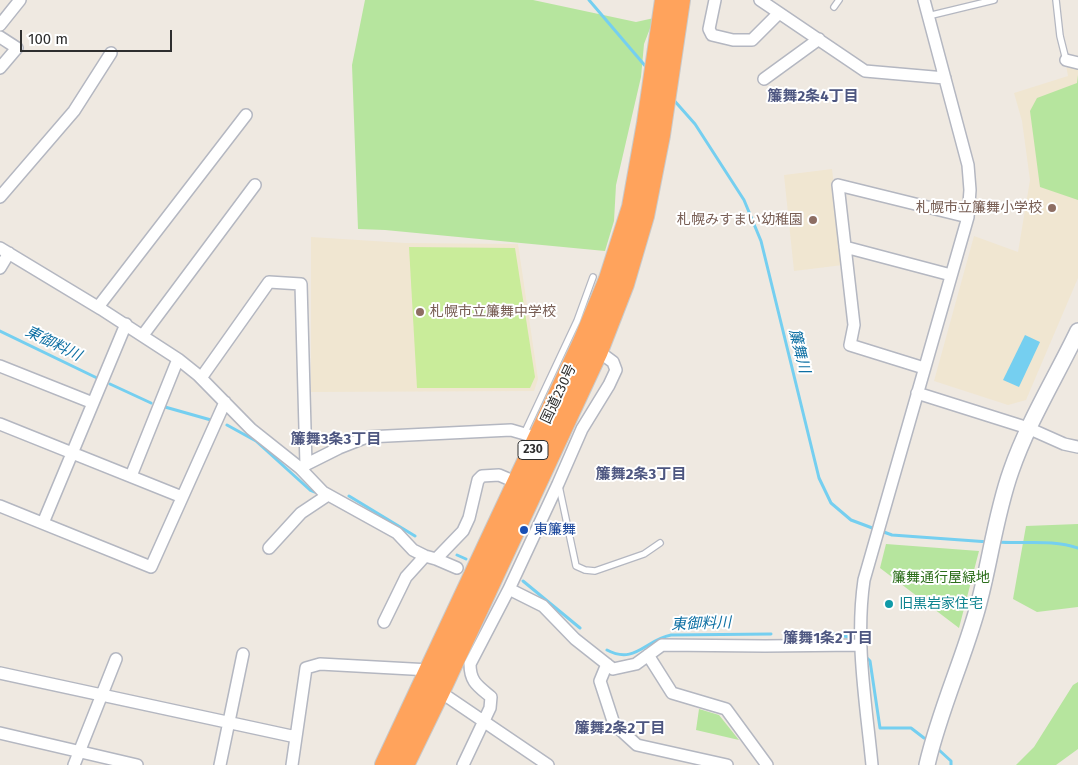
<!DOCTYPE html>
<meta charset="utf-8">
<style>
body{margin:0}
#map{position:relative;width:1078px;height:765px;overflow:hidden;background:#efe9e1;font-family:"Fira Sans",sans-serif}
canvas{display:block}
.scale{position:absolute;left:20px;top:30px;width:152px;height:22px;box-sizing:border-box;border:2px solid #2e2e2e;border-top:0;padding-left:6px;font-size:15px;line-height:18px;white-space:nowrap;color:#2e2e2e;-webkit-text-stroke:4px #fff;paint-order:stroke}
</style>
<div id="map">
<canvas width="1078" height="765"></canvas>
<div class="scale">100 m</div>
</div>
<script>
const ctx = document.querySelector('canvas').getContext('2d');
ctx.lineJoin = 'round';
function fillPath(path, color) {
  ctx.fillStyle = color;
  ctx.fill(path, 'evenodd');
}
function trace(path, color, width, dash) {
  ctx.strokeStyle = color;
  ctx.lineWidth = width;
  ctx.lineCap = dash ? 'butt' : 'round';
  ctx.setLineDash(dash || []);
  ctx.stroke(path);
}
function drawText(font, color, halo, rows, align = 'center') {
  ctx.font = font + ' "Fira Sans","Noto Sans JP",sans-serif';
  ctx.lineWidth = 4;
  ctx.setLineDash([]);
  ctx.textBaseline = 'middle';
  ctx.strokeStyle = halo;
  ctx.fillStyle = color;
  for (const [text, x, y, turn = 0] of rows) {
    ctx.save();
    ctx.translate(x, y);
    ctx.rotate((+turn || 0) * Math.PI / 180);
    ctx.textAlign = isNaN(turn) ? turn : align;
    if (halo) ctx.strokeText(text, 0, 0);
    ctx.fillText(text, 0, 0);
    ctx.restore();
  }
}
fillPath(new Path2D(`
 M1066 65 1078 68V278L1026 400 1008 405 934 381 974 236 1018 252 1030 180 1022 121 1014 93 1068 76Z
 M832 169 843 265 794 271 784 175Z
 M311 237 405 243 518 244 538 379 534 391 311 392Z`), '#f0e6d1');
fillPath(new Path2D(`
 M365 0H533L636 22 654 18 644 44 641 77 616 185 614 221 605 251 385 230 358 229 352 65Z
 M1078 75V200L1040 187 1030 111 1037 98 1077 83Z
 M1078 524V607L1037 612 1013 599 1026 526Z
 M886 544 979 551 959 628 880 568Z
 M1078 682V749L1056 765H1016L1034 747 1073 685Z
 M699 709 719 715 739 740 696 730Z`), '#b6e59e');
fillPath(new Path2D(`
 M409 247 515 248 535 377 530 388H417Z`), '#c9ec9a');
fillPath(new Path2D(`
 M1025 335 1040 342 1019 387 1003 380Z`), '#75cff0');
trace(new Path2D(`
 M589 0 647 68
 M672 98 695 124 744 200 761 241 819 478 831 503 851 520 875 529
 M0 331 97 378
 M110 384 151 403
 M165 407 211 420
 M227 425 256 441 310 490 315 492
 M349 496 415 536
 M881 531 892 535 989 542
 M998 542C1025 544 1052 539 1078 548
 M457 555 466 559
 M523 581 580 628
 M828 633 849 637 853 641
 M607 650C635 665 645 640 671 635L771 634
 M865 656 870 661 880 728H911L924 738
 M939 750 951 761V765`), '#75cff0', 3);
const lane = new Path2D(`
 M1056 0 1060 36 1066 60
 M834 7 839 0
 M928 16 994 0
 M524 434 577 321 593 277
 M559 486 576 566 585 570 595 571 644 554 660 543`);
const street = new Path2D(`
 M715 0 709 29 712 35 733 40H752L779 13
 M760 0 865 71 945 78
 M0 25 20 0
 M0 37 17 48 0 68
 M1066 60 1078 63
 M764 79 819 39
 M0 197 74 111 111 53
 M845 247 951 275
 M0 248 101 309 178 359 198 375 251 429 300 468 323 492 397 533 413 550 425 556 436 559 457 568
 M0 268 9 253
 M98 307 246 115
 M143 335 255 185
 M0 366 93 403
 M924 368 850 345 854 325 838 185 968 217
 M201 378 269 282 301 284 306 465
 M917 393 1028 428 1064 444 1078 447
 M0 424 182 497
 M301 467 339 448 367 437 511 430 542 439
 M131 476 178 359
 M0 506 151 567 225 402
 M43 523 126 324
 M269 548 301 513 328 495
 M436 559 463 531 469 518 478 480 482 476 499 475 520 484
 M509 589 543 606 575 639 613 669 636 664 662 645 765 646 860 645
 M384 622 406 577 425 556
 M648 655 672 693 726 709 767 765
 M607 664 600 681 614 724 637 745 727 765
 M0 673 296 737
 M436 689 548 765
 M0 733 137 765
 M74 765 116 659
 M220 765 243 654
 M292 765 306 668 320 664 430 670
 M463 765 490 708 491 697C478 686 470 682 470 664L509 589 558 484 582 429 609 385 616 370 613 362 594 348
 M872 765C866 703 855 642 864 580L968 217 970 190 968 165 924 0`);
const secondary = new Path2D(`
 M927 765C939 712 962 663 977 610 990 564 995 516 1011 471 1028 422 1056 377 1078 331`);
const highway = new Path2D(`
 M385 765 583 342 609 279 632 207 647 123 665 0
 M404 765 440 691 598 351 624 284 644 216 660 135 680 0`);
trace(lane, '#b4b7c1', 8);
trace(street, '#b4b7c1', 14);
trace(secondary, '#b4b7c1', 18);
trace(highway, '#c9c9c9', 22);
trace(lane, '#fff', 5.5);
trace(street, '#fff', 11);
trace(secondary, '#fff', 15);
trace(highway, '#ffa35c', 20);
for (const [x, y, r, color] of [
 [1052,208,5,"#8d6e63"],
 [813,220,5,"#8d6e63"],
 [420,312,5,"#8d6e63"],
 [524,530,5,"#1a4fb4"],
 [889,604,5,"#0f9aa8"]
]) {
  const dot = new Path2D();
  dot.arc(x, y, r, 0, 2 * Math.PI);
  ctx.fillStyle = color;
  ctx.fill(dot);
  trace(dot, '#fff', 2);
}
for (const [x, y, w] of [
 [533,450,30]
]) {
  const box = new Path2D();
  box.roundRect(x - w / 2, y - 9.5, w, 19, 4);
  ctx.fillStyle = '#fff';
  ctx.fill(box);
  trace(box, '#2e2e2e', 1);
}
drawText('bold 12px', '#2e2e2e', null, [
 ["230",533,450]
]);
drawText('14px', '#785e54', '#fff', [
 ["札幌市立簾舞小学校",1042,208],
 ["札幌みすまい幼稚園",803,220],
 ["札幌市立簾舞中学校",430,312,"left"]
], 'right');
drawText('14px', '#2e2e2e', '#fff', [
 ["国道230号",559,394,-65]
]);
drawText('14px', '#164399', '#fff', [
 ["東簾舞",534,530]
], 'left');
drawText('14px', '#2c6e1b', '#fff', [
 ["簾舞通行屋緑地",941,578]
]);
drawText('14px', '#0d838f', '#fff', [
 ["旧黒岩家住宅",899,604]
], 'left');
drawText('bold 15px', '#4d5680', '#fff', [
 ["簾舞2条4丁目",813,97],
 ["簾舞3条3丁目",336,440],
 ["簾舞2条3丁目",641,475],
 ["簾舞1条2丁目",828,639],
 ["簾舞2条2丁目",620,729]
]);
drawText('italic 15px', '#0d6fa3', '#fff', [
 ["東御料川",53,344,26],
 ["簾舞川",799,351,76],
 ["東御料川",701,624,-2]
]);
</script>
